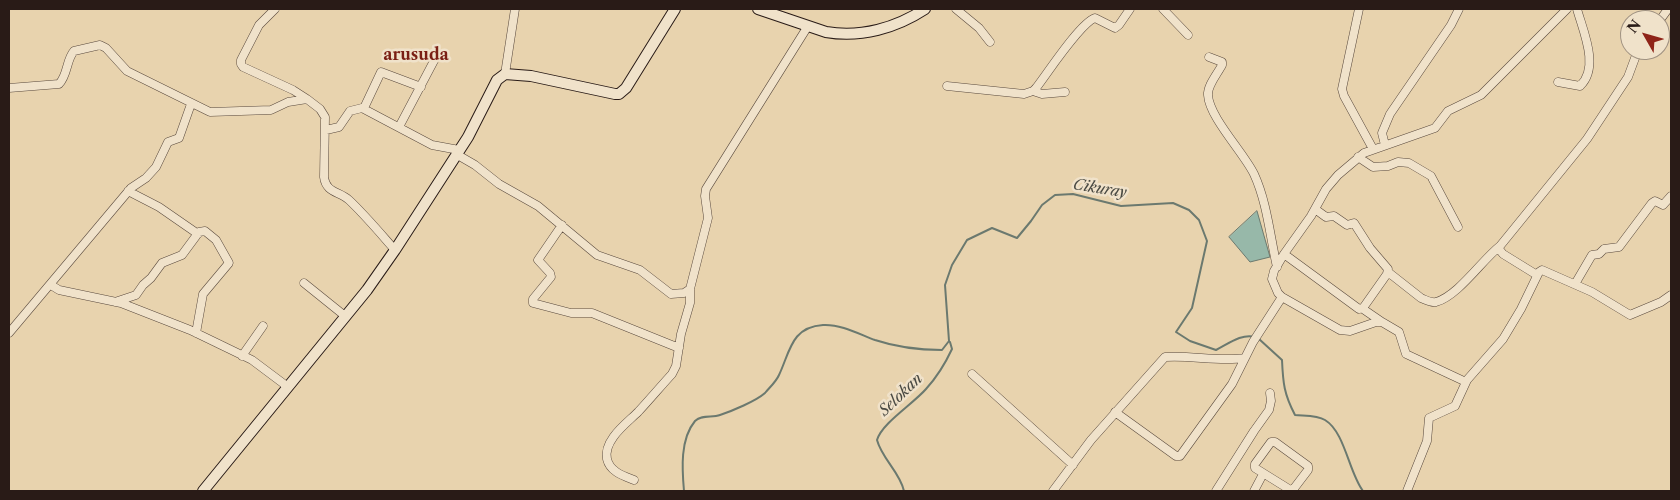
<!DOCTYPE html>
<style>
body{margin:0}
#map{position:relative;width:1680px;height:500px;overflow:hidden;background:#e8d3ae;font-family:"Libre Caslon Text",serif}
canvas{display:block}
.frame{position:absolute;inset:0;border:10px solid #291b17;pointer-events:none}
.north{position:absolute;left:1620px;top:10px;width:50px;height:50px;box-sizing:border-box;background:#f0e2ca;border:1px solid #a09282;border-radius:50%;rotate:308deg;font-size:14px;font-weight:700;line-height:20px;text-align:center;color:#291b17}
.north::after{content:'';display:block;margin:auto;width:18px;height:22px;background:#8f2418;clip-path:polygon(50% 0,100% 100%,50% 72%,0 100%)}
</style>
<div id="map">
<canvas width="1680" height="500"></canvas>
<div class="frame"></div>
<div class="north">N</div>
</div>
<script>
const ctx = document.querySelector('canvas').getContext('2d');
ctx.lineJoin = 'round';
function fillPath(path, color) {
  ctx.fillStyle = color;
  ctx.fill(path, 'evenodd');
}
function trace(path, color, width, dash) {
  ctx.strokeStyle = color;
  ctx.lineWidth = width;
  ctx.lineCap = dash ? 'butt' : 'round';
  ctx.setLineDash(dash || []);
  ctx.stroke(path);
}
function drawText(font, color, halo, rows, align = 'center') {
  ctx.font = font + ' "Libre Caslon Text",serif';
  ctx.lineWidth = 5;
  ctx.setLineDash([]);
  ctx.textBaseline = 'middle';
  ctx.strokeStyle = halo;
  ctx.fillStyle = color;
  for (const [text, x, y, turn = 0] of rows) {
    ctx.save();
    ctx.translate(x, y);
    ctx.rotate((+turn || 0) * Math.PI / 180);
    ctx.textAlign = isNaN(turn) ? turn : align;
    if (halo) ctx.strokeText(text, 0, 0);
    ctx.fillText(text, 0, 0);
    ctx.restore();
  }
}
const water = new Path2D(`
 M1257 211 1270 257 1250 262 1229 237Z`);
fillPath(water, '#97b8a9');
trace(water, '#6b796f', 1);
trace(new Path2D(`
 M1259 339 1282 360C1283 383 1284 394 1295 415 1304 416 1317 415 1325 420 1345 432 1349 473 1363 491
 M684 491C682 469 680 439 695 421 702 414 712 418 720 415 732 411 756 401 765 393 769 388 776 382 779 375 790 352 791 327 823 325 841 324 859 334 875 340 896 347 920 350 942 350L949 341 945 285 952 265 967 240 992 228 1017 238 1031 221 1042 205 1055 195 1073 194 1121 206 1173 203 1189 210 1199 220 1207 241 1192 308 1176 332 1190 341 1216 350C1228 344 1242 333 1255 337
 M904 491C900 472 882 459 877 440 882 423 913 404 926 389 937 377 945 364 952 349L950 342`), '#6b796f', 2);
const street = new Path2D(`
 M275 9 259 25 241 60V64L243 67 293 90 307 99
 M956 9 979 28 990 42
 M1163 9 1188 35
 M1359 9 1342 89 1344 96 1373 149
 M1660 20 1668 9
 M1209 57 1222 62V65C1218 73 1207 86 1208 95 1209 117 1244 153 1254 174 1267 202 1270 236 1277 267
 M505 74 515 9
 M1558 82 1580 86C1600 67 1583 31 1577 9
 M947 86 1024 94 1033 91 1036 88C1047 74 1080 23 1095 18L1115 28 1119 25 1130 9
 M9 88 59 84C68 75 66 60 74 51L100 45 106 48 127 71 210 112 271 110 288 102 307 99 320 109 325 117 324 177C326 193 339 191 349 200 365 215 380 233 395 250
 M1033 91 1042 94 1065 92
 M364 108 381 72 421 87
 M399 127 436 57
 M326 130 339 127 350 111 362 108 432 145 459 150
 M1385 145 1382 133 1390 114 1451 25 1459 9
 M456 154 475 165 499 184 538 206 597 255 640 270 671 294 684 293 690 289
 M1358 157 1373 167 1388 166 1398 162 1409 163 1431 176 1458 227
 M128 191 159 207 198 234
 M562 225 538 260 550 273 551 277 533 299V303L571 313H592L679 348
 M1284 254 1359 309 1363 308 1387 274 1388 269 1370 248 1354 223 1347 225 1334 216 1326 217 1315 209
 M1388 272 1421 298C1426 300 1430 303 1436 302 1458 296 1482 260 1500 246
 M1537 275 1503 254 1499 249 1500 246 1587 139 1628 77 1638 50
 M304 283 345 316
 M1575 284 1592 255 1599 254 1604 249 1619 247 1652 203 1655 201 1663 205 1671 196
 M51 285 59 290 121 303 190 330 252 360 288 387
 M115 302 136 295 143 285 151 278 162 263 182 255 199 232 205 231 216 240 229 263 203 294 196 333
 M1363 309 1382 322
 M9 333 131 188 146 178 156 167 168 142 179 138 191 104
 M242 356 263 326
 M972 374 1073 465
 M1466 382 1406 354 1399 332 1382 322H1376L1350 331 1340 330 1282 297 1278 293 1272 279 1274 271 1284 254 1311 216 1326 189 1338 175 1364 153 1435 128 1448 111 1481 95 1567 9
 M1115 412 1176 456H1180L1232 384 1245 358
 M634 480C624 476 610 472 607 459 603 440 627 423 638 412 650 399 661 386 672 374L676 366 681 334 690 303V289L708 218 705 196 706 189 808 26
 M1053 491 1091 440 1165 357C1192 355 1218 362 1245 358L1253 342 1282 297
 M1216 491 1254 431 1269 410 1271 401 1270 393
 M1254 491 1263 474
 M1292 491 1308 470V466L1275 442H1271L1255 464V468L1292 491
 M1407 491 1427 441 1429 418 1455 406 1467 380 1503 339 1521 309 1539 272 1542 270 1592 292 1630 315 1661 302 1671 295`);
const secondary = new Path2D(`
 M758 9 826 32C861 38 896 28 925 9
 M203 491 367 290 395 250 468 137 497 80 505 74 531 76 615 94H619L626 88 675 9`);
trace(street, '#59493d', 9);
trace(secondary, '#291b17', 12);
trace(street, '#f0e2ca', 8);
trace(secondary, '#f0e2ca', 10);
drawText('italic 15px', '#4a4a43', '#f0e2ca', [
 ["Cikuray",1100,189,9],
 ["Selokan",901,395,-44]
]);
drawText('bold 16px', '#7a1f14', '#f0e2ca', [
 ["arusuda",416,55]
]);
</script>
